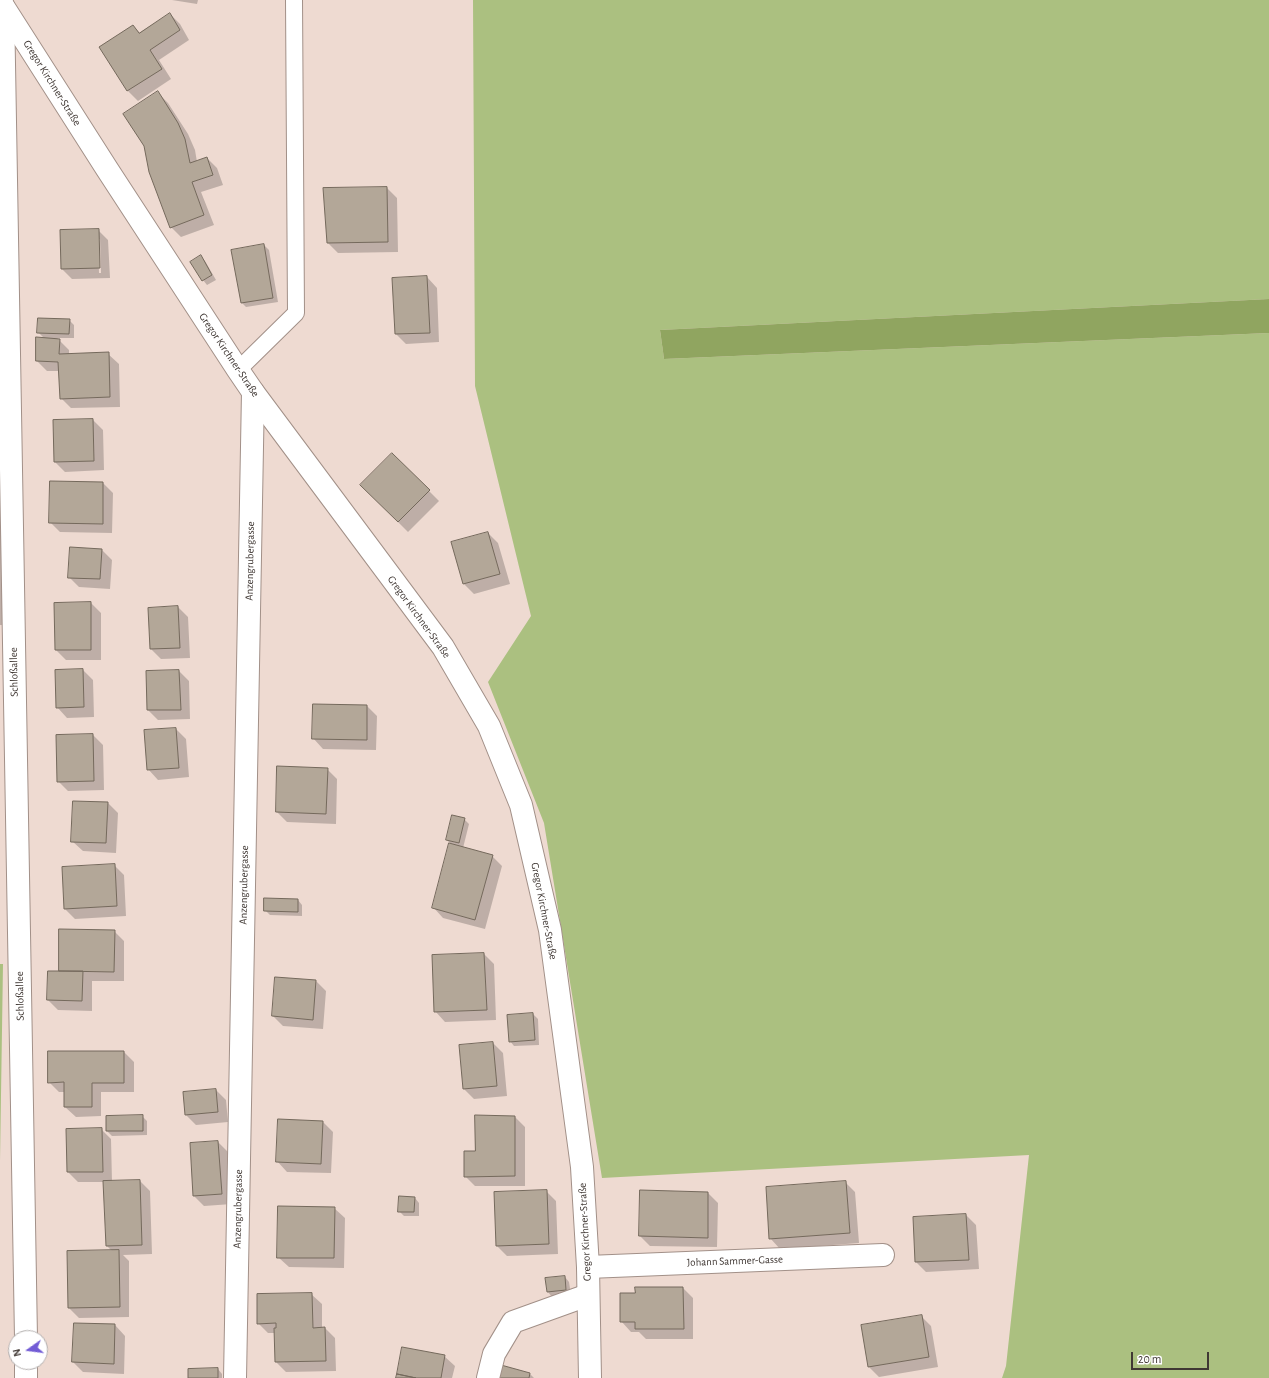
<!DOCTYPE html>
<meta charset="utf-8">
<style>
body{margin:0}
#map{position:relative;width:1269px;height:1378px;overflow:hidden;background:#eedad1;font-family:"Alegreya Sans",sans-serif}
canvas{display:block}
.north{position:absolute;left:8px;top:1330px;width:40px;height:40px;box-sizing:border-box;background:#fff;border:1px solid #b3afae;border-radius:50%;rotate:256deg;font-size:11px;font-weight:700;line-height:16px;text-align:center;color:#403834}
.north::after{content:'';display:block;margin:auto;width:14px;height:18px;background:#715bd5;clip-path:polygon(50% 0,100% 100%,50% 72%,0 100%)}
.scale{position:absolute;left:1131px;top:1352px;width:78px;height:18px;box-sizing:border-box;border:2px solid #403834;border-top:0;padding-left:5px;font-size:12px;line-height:14px;white-space:nowrap;color:#403834;-webkit-text-stroke:3px #fff;paint-order:stroke}
</style>
<div id="map">
<canvas width="1269" height="1378"></canvas>
<div class="north">N</div>
<div class="scale">20 m</div>
</div>
<script>
const ctx = document.querySelector('canvas').getContext('2d');
ctx.lineJoin = 'round';
function fillPath(path, color) {
  ctx.fillStyle = color;
  ctx.fill(path, 'evenodd');
}
function trace(path, color, width, dash) {
  ctx.strokeStyle = color;
  ctx.lineWidth = width;
  ctx.lineCap = dash ? 'butt' : 'round';
  ctx.setLineDash(dash || []);
  ctx.stroke(path);
}
function drawText(font, color, halo, rows, align = 'center') {
  ctx.font = font + ' "Alegreya Sans",sans-serif';
  ctx.lineWidth = 3;
  ctx.setLineDash([]);
  ctx.textBaseline = 'middle';
  ctx.strokeStyle = halo;
  ctx.fillStyle = color;
  for (const [text, x, y, turn = 0] of rows) {
    ctx.save();
    ctx.translate(x, y);
    ctx.rotate((+turn || 0) * Math.PI / 180);
    ctx.textAlign = isNaN(turn) ? turn : align;
    if (halo) ctx.strokeText(text, 0, 0);
    ctx.fillText(text, 0, 0);
    ctx.restore();
  }
}
fillPath(new Path2D(`
 M473 0H1269V299L660 330 664 359 1269 333V1378H1002L1006 1366 1029 1155 602 1178 544 823 488 682 531 616 475 386Z
 M0 964H3L0 1161Z`), '#abc080');
fillPath(new Path2D(`
 M1269 299V333L664 359 660 330Z`), '#90a560');
fillPath(new Path2D(`
 M172 0H198L197 4Z
 M170 14 180 24 189 40 159 60 171 79 138 101 128 91 100 47 133 26 140 33Z
 M158 93 168 103 188 134 195 150 197 162 207 158 217 168 223 185 201 192 214 225 181 237 171 227Z
 M387 188 397 198 398 252 338 253 328 243Z
 M98 230 108 240 110 278 72 279 62 269 61 231ZM98 239H100L101 273H99Z
 M264 245 269 250 278 302 246 307 242 303Z
 M201 257 205 261 216 280 207 285 203 280Z
 M427 277 437 288 439 342 406 344 396 334Z
 M69 320 74 325V338H57L69 350V355L108 354 119 364 120 407 71 408 61 398 60 371H47L37 361 45 339 38 332Z
 M0 411 11 625H0Z
 M93 420 103 430 104 470 65 472 55 462 54 421Z
 M392 454 439 501 408 532 361 485Z
 M103 483 113 493 112 533 60 532 50 522Z
 M488 533 498 543 510 584 474 594 464 584 453 543Z
 M102 550 112 560 110 589 79 587 69 577Z
 M91 603 101 613V660H66L56 650 55 604Z
 M178 607 188 617 190 658 161 659 151 649Z
 M83 670 93 680 94 717 67 718 57 707Z
 M179 671 189 681 190 719 158 720 148 710 147 672Z
 M367 706 377 716 376 750 323 749 313 738Z
 M176 729 186 739 189 777 158 780 148 769Z
 M93 735 103 745 104 790 68 791 58 781 57 736Z
 M327 769 337 779 336 824 287 822 277 812Z
 M108 803 118 813 116 853 83 851 72 841Z
 M464 819 469 824 463 848 492 856 502 866 485 929 443 918 433 907 450 843 447 840Z
 M114 865 124 875 126 916 75 919 65 909Z
 M298 900 302 905V916L270 915 265 910Z
 M114 931 124 941V981H92V1011L58 1010 48 1000 60 972Z
 M484 954 494 964 496 1020 445 1022 435 1011Z
 M316 981 326 991 323 1029 283 1026 273 1016Z
 M533 1014 538 1019 539 1045 514 1046 510 1041 508 1016Z
 M493 1043 503 1053 507 1096 474 1099 464 1089Z
 M124 1052 134 1062V1092H101V1116L76 1117 65 1107V1092H59L49 1082Z
 M216 1090 226 1100 228 1122 196 1125 186 1115 184 1093Z
 M142 1116 147 1121V1135L112 1136 107 1131Z
 M515 1117 525 1127V1186H475L465 1176Z
 M323 1122 333 1132 331 1173 287 1172 277 1161Z
 M101 1129 111 1139 112 1182 140 1181 150 1191 152 1254 123 1255 129 1261V1317L79 1318 69 1308 112 1251 107 1246 104 1182H78L68 1172Z
 M218 1142 228 1152 232 1204 204 1206 194 1196Z
 M845 1182 855 1192 859 1243 780 1249 770 1238Z
 M546 1191 556 1201 558 1254 507 1256 497 1246Z
 M708 1193 718 1203 717 1247 650 1246 640 1236Z
 M415 1198 419 1203V1216H404L399 1211Z
 M334 1208 345 1218 344 1268 289 1267 278 1257Z
 M966 1215 976 1225 979 1269 926 1272 916 1262Z
 M565 1277 569 1282 571 1295 552 1297 548 1292Z
 M636 1288H683L693 1298V1339H646L639 1332H631L621 1321 636 1294Z
 M311 1294 322 1304V1328H325L335 1338 336 1371 286 1372 276 1362 275 1333H268L258 1323Z
 M921 1316 931 1326 938 1367 879 1377 869 1367Z
 M75 1324 115 1325 125 1336 124 1374 83 1372 73 1362Z
 M444 1356 455 1366 452 1378H397Z
 M218 1369 222 1374V1378H189Z
 M530 1374 534 1378H499Z`), '#0003');
const building = new Path2D(`
 M170 13 180 30 150 50 162 69 127 91 99 47 133 25 139 33Z
 M158 91 178 123 185 139 190 163 207 157 213 175 192 182 204 215 170 228 149 172 144 146 123 114Z
 M387 187 388 242 327 243 323 188Z
 M99 229 100 268 61 269 60 230Z
 M264 244 273 298 241 303 231 250Z
 M201 255 212 275 202 281 190 262Z
 M427 276 430 333 395 334 392 278Z
 M38 318 70 319 69 334 37 333Z
 M36 337 60 339 59 354 109 352 110 397 60 399 58 362 36 361Z
 M93 419 94 461 54 462 53 420Z
 M392 453 430 490 398 522 360 485Z
 M50 481 103 482V524L49 523Z
 M488 532 500 574 463 584 451 542Z
 M70 547 102 549 100 579 68 578Z
 M91 602V650H55L54 603Z
 M178 606 180 648 150 649 148 608Z
 M83 669 84 707 56 708 55 670Z
 M179 670 181 710H147L146 671Z
 M313 704 367 705V740L312 739Z
 M176 728 179 768 147 770 144 730Z
 M93 734 94 781 57 782 56 735Z
 M277 766 328 768 326 814 276 812Z
 M73 801 108 802 106 843 71 842Z
 M452 815 465 818 459 843 446 840Z
 M449 843 493 855 475 920 432 908Z
 M115 864 117 906 64 909 62 867Z
 M264 898 298 899V912L264 911Z
 M59 929 115 930 114 972 59 971Z
 M484 953 487 1010 434 1012 432 955Z
 M48 971H83L82 1001 47 1000Z
 M275 977 316 980 313 1020 272 1016Z
 M533 1013 535 1040 509 1042 507 1015Z
 M493 1042 497 1086 463 1089 459 1045Z
 M48 1051H124V1083H92V1107H64V1082L48 1083Z
 M216 1089 218 1112 185 1115 183 1092Z
 M143 1115V1131H106V1116Z
 M475 1115 515 1116V1176L464 1177V1151H475Z
 M278 1119 323 1121 321 1164 276 1162Z
 M102 1128 103 1172H67L66 1129Z
 M218 1141 222 1194 193 1196 190 1143Z
 M140 1180 142 1245 106 1246 103 1181Z
 M846 1181 850 1233 769 1239 766 1187Z
 M547 1190 549 1244 496 1246 494 1192Z
 M640 1190 708 1192V1238L639 1236Z
 M399 1196 415 1197 414 1212H398Z
 M278 1206 335 1207 334 1258H277Z
 M966 1214 969 1260 915 1262 913 1217Z
 M119 1250 120 1307 68 1308 67 1251Z
 M565 1276 566 1290 547 1292 545 1278Z
 M635 1287H683L684 1329H635V1322H620V1293H635Z
 M312 1293 313 1328 325 1327 326 1361 275 1362 274 1328H276V1323L257 1324V1294Z
 M922 1315 929 1357 868 1367 861 1325Z
 M74 1323 115 1324 114 1364 72 1362Z
 M402 1347 445 1355 441 1378H416L397 1374Z
 M501 1365 530 1373 529 1378H498Z
 M218 1368V1378H188V1369Z
 M397 1374 416 1378H396Z`);
fillPath(building, '#b3a798');
trace(building, '#74695c', 1);
const lane = new Path2D(`
 M238 370 296 313 294 0`);
const street = new Path2D(`
 M3 6 26 1338
 M588 1267 883 1255
 M26 1362V1378
 M235 1378 253 392
 M488 1378 494 1354 513 1322 588 1295`);
const secondary = new Path2D(`
 M1 0 3 6 107 169 238 370 253 392 443 647 489 726 521 805 550 930 582 1167 588 1267 590 1378`);
trace(lane, '#a29088', 18);
trace(street, '#a29088', 24);
trace(secondary, '#a29088', 24);
trace(lane, '#fff', 16);
trace(street, '#fff', 22);
trace(secondary, '#fff', 22);
drawText('11px', '#403834', '#fff', [
 ["Gregor Kirchner-Straße",52,83,58],
 ["Gregor Kirchner-Straße",229,355,56],
 ["Anzengrubergasse",250,561,-89],
 ["Gregor Kirchner-Straße",419,617,54],
 ["Schloßallee",14,672,-91],
 ["Anzengrubergasse",244,885,-89],
 ["Gregor Kirchner-Straße",544,911,79],
 ["Schloßallee",20,996,-91],
 ["Anzengrubergasse",238,1209,-89],
 ["Gregor Kirchner-Straße",585,1232,-93],
 ["Johann Sammer-Gasse",735,1261,-2]
]);
</script>
